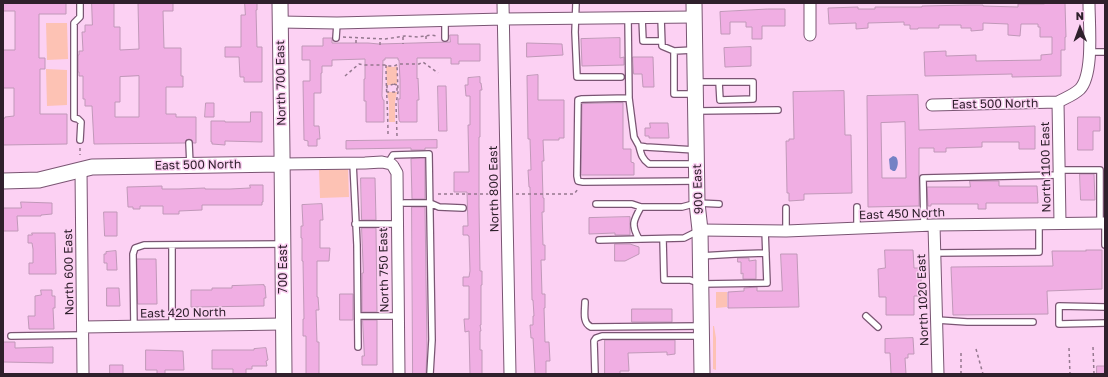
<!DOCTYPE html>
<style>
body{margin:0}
#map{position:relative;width:1108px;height:377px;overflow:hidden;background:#fcd1f3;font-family:"Golos Text",sans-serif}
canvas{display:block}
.frame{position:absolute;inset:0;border:4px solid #2f202c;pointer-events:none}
.north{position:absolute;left:1060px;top:8px;width:40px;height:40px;-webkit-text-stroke:3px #fcd1f3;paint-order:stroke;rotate:359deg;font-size:11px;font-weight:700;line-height:16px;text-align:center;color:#2f202c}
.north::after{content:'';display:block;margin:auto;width:14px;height:18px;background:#2f202c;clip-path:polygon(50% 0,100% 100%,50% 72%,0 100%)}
</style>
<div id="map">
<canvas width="1108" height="377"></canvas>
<div class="frame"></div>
<div class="north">N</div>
</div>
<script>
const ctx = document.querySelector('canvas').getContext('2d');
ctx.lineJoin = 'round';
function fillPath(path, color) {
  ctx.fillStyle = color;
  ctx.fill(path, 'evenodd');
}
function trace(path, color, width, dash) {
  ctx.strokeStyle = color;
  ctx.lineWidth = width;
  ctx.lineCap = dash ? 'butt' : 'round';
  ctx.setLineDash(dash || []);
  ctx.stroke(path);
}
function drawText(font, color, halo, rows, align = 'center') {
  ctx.font = font + ' "Golos Text",sans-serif';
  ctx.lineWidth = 3;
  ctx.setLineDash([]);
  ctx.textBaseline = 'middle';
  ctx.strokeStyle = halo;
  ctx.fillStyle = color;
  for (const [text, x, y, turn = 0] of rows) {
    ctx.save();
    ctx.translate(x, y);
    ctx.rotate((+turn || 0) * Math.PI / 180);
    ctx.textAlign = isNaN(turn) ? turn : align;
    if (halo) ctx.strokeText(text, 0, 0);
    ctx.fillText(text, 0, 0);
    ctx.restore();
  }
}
fillPath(new Path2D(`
 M46 23H67L68 59 47 60Z
 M386 66 394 67 397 66V85H389L387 86Z
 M46 69 67 70V105L47 106Z
 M387 92H397L395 102V122H389V102Z
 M348 168 349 197 320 198 319 169Z
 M716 292H727V307L716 308Z
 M713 326H714L716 338V370L713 369Z`), '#fdc2b4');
fillPath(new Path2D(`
 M893 156 896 157C899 161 898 167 895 171H893L890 169 889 159Z`), '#7482c5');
const building = new Path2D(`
 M3 3H66V14H39V58H45V69H40V114H67V144L3 145V119L5 118V117L14 116V88H3V50H15V11H3Z
 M92 3H114V27H120V50L139 49 138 3H173V11H163L164 48H181V76H183V87H166V114H176V117H196V143H193L192 140 189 139 186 140 185 143 94 144 92 106H85V99H83V76H79V72H78V55H79V51H83L82 32H85V25H92ZM139 76V117H115V102H120V77Z
 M245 3H257V10H256L257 47H262V82H244V77H240L239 57H225V47H241V15H245Z
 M1044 3H1065L1066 37H1065V50H1061V76L1012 77V74L925 76 924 52 946 51V56L976 55V61L1041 60V55L1052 54V37H1040V27H1038V24H1021L1020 36 1008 35V24L983 23V30L971 31V28H961V25H939V28H918V29H910V25H904V22L868 23V28L856 29V23L829 24 828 8 858 7V9H875V7H922V6L971 5H983V6L1018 7V4H1044Z
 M768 9H785V26H762V39H752V27H746V22H730V34H721L720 12Z
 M450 35H458V44H480V61H459V64H451V58H417V79L418 78 419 100H417V122H400L399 120 398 99H400V80L399 60H398V58H385V60H383L382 96 383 100H384V122H366V101H364V79H365V59L332 60V66H322V73H321V93H314V126H319L320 139H317V146H308V141L304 140 303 81H310V60H302V46H323V38H332V43H368L379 44 450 42Z
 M620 38V58L624 57V65L582 66 581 39Z
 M527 43 562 44 563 55 527 57Z
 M751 47V66L725 67 724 48Z
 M633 57H653L654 87H643L642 74H634Z
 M538 75V100H564V138H559V140H543L544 161H542L543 198H544V212H542L543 245H545V260H541L542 294H545V308H544L545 342H549L550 361H546V374H535L533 338H531L530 325H533V316H534L533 300H532L530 187H529L528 170H531L530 139H528L527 76Z
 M480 77V83H481L482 90H480V137H479V206L480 271H482V285H481V325H480L481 331H480V350H482V374H470L469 331 465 332 464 319H469V286H463V277H469L470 271 469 236H468V235H463V226H468L467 192H454V172H469L468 125H470V96H466L465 85H468V78Z
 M438 86H446L447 131H439Z
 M844 91 845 135H851L852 193 804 194V200L789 201V193H787L786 141H789V139H794L793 92Z
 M918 95 919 130 1035 126V149H1019V142H982V147L946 148V152H934V148H919V206L868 207 867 96ZM905 122 906 178H882L881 123Z
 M206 103H214V117H205Z
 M623 103V149H631V162L634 163V175H581L582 104Z
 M251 112H262V142L225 141V145L212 144V142H211V121H225V122H250Z
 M1078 117H1100V131H1093V150H1078Z
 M650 123H668L669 138H649V136H645V128H650Z
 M437 140V148H425V150H411V148L346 149V141Z
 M425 158V199H412L411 159Z
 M1080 174H1094L1095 200H1081Z
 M361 178H375L376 220H362Z
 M970 181H999V186H1037L1038 203H986V209H978V204H931V206H928L927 187H970Z
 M250 185H263V202H262V205H202V210L179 211V214H163V206H140V209H133V207H128L127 187 162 186V189H179L205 188V189H230L250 188Z
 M21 202 52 203V214L41 215V216H17L18 231H3V208H21Z
 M322 204 323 220H320V248H330L329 261H317V297H318L319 310H316L317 342H319V374H306V336H303V319H304L303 261H302V238H301V226H303L302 205Z
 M412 207H425L427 347 426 374H413Z
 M104 212H117V236H105Z
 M630 217V235H615V233L589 234V218Z
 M362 228H376L377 312H362V273H363Z
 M32 233H55L56 274H29V263H33V249L32 243H28V235H32Z
 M615 244H630L639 247V254L625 261H615Z
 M885 250H913L914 268H921V296H914V315H886V297H879L878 269 885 268Z
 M1086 250H1102V289L1047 291 1048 314 953 315 951 267 1053 266 1052 251H1086Z
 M116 251 117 270H107V263H104V254H106V252Z
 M781 254H797L799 307 728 308V292L744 291V288L757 287V291H782Z
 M738 258H749V261L756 260V279H743V273L741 274V262H738Z
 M137 259H156L157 304H138Z
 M264 285V286H265L266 298H264V306L191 307V290H212V288H232V286Z
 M107 288H119L120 306H107Z
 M41 290H52V296H55V308H53L54 329H29L28 316H35V296L41 295Z
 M340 294H353V320H340Z
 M632 309H672V322H632Z
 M363 320H377V365H362V356H364Z
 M913 338 914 354H908V358H905L906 374H891L890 353H885V339Z
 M605 340H675V354L667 355V352L628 353 629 371H620V374H605Z
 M3 342H15V348L53 347V363L3 362Z
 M266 348 268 360 266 361 267 366H252V369H246V374H233V369H212V350H254V349Z
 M146 350 183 351 184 370H165V374H157V370H146Z
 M110 365H123V374H110Z
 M1097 366H1105V374H1097Z`);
fillPath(building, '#f0aee3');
trace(building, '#c098b8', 1);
const lane = new Path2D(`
 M80 3V17L74 23V118L78 119 81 122 80 140
 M576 3 575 32 577 77H621
 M628 18 629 98 634 137 639 146 646 147 695 150
 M642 18 643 41H661
 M661 18 662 46 674 51
 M445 21V38
 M336 38 337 23
 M693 50 674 51V94H695
 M1089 52H1105
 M695 82H753V99L720 100 719 82
 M629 98 582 99 578 100 577 176 578 181 583 182 696 181
 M696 111 778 110
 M189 143 190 165
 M639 146C641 154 642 159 649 164H696
 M353 163 357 245 358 347
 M388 163 393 155 429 154 432 340 430 374
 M1059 170H1100V223
 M404 203H430L439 207 463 208
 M596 204H632L641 207H682L697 203 719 204
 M857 207V228
 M786 208V231
 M1105 223V245
 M355 224H397
 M924 226 923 178 1060 175
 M639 239C631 225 633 221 641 207
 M663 239 664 280H690L701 284 767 283 765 230
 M599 240 684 238 698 231
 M935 253 1039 252V224
 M700 256 735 254 766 253
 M585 302C585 311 582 323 591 327L700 326
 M1105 307 1059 306V324L1105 323
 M358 316H398
 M866 316 878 327
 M937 320 967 322H1033
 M172 326V245
 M134 327 133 254 135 248 144 245 283 244
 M11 336 83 335
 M595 374 594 341 596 338 602 336H701`);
const street = new Path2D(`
 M503 3 510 374
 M810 3V35
 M280 22 337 23 504 19 694 17
 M1058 102 1060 223
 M932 105 1058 102C1065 98 1074 95 1080 89 1094 74 1089 24 1089 3
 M282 164 365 163 382 162 391 164 393 166 397 173 399 374
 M81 170 83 374
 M934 225 938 374
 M700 230 786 231 934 225 1105 223
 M83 327 283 324`);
const secondary = new Path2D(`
 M280 3 282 153 284 374
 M694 3 697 203 700 230 702 374
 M3 181 39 180 92 167 282 164`);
trace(lane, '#7a5573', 8);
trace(street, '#7a5573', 13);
trace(secondary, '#7a5573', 17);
trace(new Path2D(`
 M426 36V42
 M343 37 385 39 405 36 418 37 431 35 438 36
 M403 37V44
 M356 43V37
 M380 45V38
 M386 65C386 89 388 112 388 136
 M345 76 359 64 365 65H386L389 66H394L399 64H419L423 62 438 73
 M394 84 397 85V92H387V86Z
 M397 136 396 104 398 92 397 65
 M80 148V155
 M438 194H495
 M516 194H574L578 189
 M1093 347 1094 374
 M1069 348 1070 374
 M976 349 983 374
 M961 374V350`), '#95788f', 1.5, [3, 3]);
trace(lane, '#fff', 5.5);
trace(street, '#fff', 11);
trace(secondary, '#fff', 15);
drawText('12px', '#2f202c', '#fcd1f3', [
 ["North 700 East",281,83,-91],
 ["East 500 North",995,104,-1],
 ["East 500 North",198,165,-1],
 ["North 1100 East",1046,167,-91],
 ["North 800 East",494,189,-91],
 ["900 East",698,189,-92],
 ["East 450 North",902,214,-2],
 ["700 East",283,269,-90],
 ["North 750 East",384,270,-91],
 ["North 600 East",69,272,-91],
 ["North 1020 East",923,300,-92],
 ["East 420 North",183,313,-1]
]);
</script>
